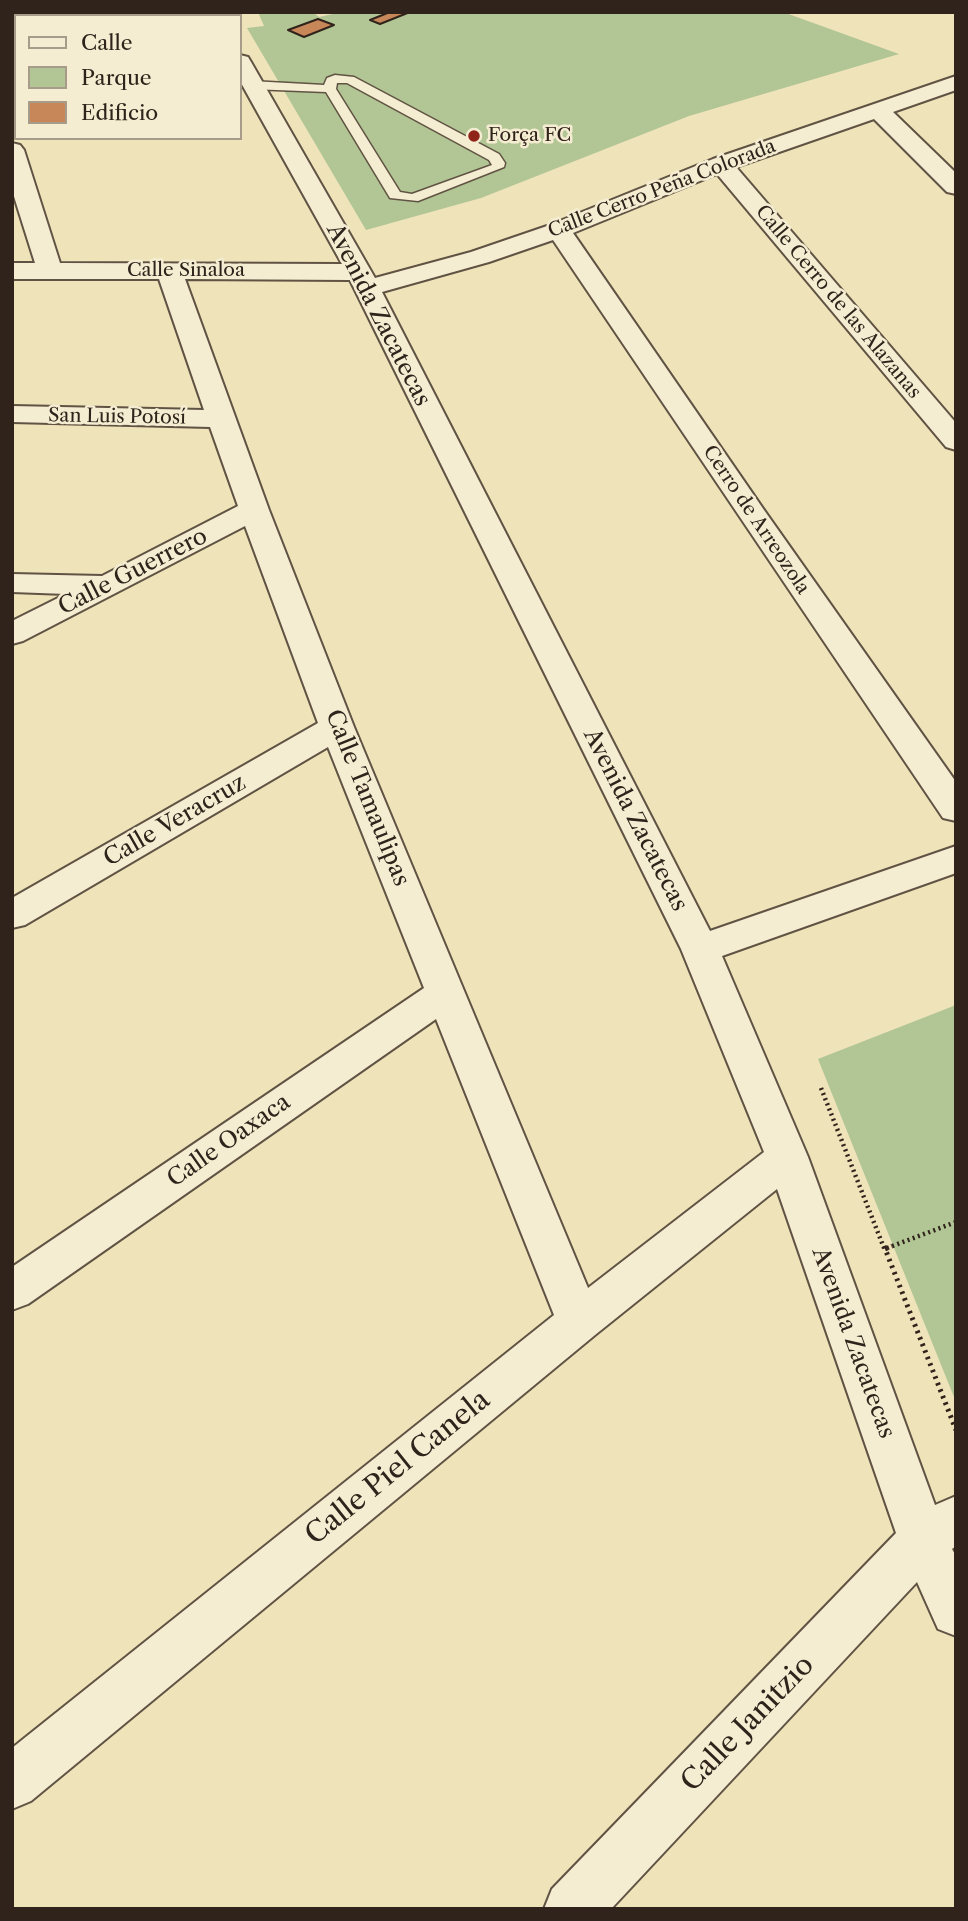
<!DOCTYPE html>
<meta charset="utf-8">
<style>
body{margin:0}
#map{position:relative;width:968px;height:1921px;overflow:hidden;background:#efe3ba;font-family:"Libre Caslon Text",serif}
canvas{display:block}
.frame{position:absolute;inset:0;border:14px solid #30231b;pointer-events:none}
.legend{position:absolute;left:14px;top:14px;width:228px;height:126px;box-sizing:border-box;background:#f5edd2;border:2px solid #a69c89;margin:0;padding:9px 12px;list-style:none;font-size:21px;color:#30231b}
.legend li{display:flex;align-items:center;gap:14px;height:35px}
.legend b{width:35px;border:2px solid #a69c89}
</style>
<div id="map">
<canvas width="968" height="1921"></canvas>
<div class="frame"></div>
<ul class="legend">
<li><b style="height:9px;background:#f5edd2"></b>Calle</li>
<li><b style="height:19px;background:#b2c595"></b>Parque</li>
<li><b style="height:19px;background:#c78759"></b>Edificio</li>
</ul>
</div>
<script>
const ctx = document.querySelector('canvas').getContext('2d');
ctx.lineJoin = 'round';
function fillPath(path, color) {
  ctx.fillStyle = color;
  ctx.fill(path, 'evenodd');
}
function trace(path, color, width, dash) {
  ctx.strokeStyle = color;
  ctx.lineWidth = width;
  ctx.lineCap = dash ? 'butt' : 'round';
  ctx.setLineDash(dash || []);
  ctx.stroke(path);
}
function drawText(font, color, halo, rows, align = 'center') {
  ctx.font = font + ' "Libre Caslon Text",serif';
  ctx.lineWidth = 5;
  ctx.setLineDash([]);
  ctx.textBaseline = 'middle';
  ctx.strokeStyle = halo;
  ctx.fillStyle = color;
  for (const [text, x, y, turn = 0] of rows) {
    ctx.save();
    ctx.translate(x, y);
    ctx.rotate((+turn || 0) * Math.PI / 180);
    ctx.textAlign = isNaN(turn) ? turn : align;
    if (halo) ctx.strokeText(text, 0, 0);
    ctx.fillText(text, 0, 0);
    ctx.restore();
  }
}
fillPath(new Path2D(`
 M258 12H313L319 17 342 12H783L899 54 689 116 481 198 366 230 247 28 264 26Z
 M956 1005V1402L818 1059Z`), '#b2c595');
const building = new Path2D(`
 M390 12H410L380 24 370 20Z
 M318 19 334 25 304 37 288 30Z`);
fillPath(building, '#c78759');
trace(building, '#30231b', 2);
const lane = new Path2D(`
 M335 75 354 77 499 154 505 163 504 167 418 201 390 198 326 92 251 89 245 85 251 81 324 85 327 78ZM337 83H347L489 160 492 165 412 194 400 192 336 89Z`);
const street = new Path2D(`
 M205 12H225L226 16H205Z
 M240 55 248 57 251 62 375 278 471 252 550 225 713 159 956 76V90L893 112 956 173V194L947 192 874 119 736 167 956 423V450L946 447 717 174 573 233 764 510 956 782V821L943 818 553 240 489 262 382 292 710 931 956 846V873L722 956 808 1157 935 1505 956 1496V1546L952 1549 956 1556V1636L938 1629 917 1582 611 1909H544L552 1889 896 1533 777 1189 595 1335 31 1801 12 1809V1748L554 1315 436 1019 28 1304 12 1310V1267L424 988 328 747 25 925 12 928V898L318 723 245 526 23 641 12 644V621L66 594 12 592V574L102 576 238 506 210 427 12 422V406L204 410 159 279H12V263H35L12 190V143L20 145 24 150 60 263 342 264 240 81ZM185 279 350 280 681 949 764 1152 588 1288 354 727 269 510Z`);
trace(lane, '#605343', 3);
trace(street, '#605343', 4);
trace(new Path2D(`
 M821 1088 884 1248
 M887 1248 956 1222`), '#30231b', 4.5, [2, 3.5]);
trace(new Path2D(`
 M884 1246 956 1430
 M885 1249 892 1246`), '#30231b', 5, [2.5, 4.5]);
fillPath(lane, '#f5edd2');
fillPath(street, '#f5edd2');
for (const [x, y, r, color] of [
 [474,136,7,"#8f2418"]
]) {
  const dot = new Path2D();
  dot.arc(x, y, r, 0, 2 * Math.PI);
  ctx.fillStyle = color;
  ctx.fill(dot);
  trace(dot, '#f5edd2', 2.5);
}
drawText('19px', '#30231b', '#f5edd2', [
 ["Força FC",488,136]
], 'left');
drawText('19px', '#30231b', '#f5edd2', [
 ["Calle Cerro Peña Colorada",662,189,-21],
 ["Calle Sinaloa",186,271],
 ["Calle Cerro de las Alazanas",838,302,50],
 ["San Luis Potosí",117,417,1],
 ["Cerro de Arreozola",756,520,56]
]);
drawText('23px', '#30231b', '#f5edd2', [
 ["Avenida Zacatecas",378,315,63],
 ["Calle Guerrero",133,572,-27],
 ["Calle Tamaulipas",367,798,68],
 ["Avenida Zacatecas",635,820,63],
 ["Calle Veracruz",175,821,-30],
 ["Calle Oaxaca",229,1141,-35],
 ["Avenida Zacatecas",853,1343,70]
]);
drawText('28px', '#30231b', '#f5edd2', [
 ["Calle Piel Canela",398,1468,-39],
 ["Calle Janitzio",748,1724,-46]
]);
</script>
